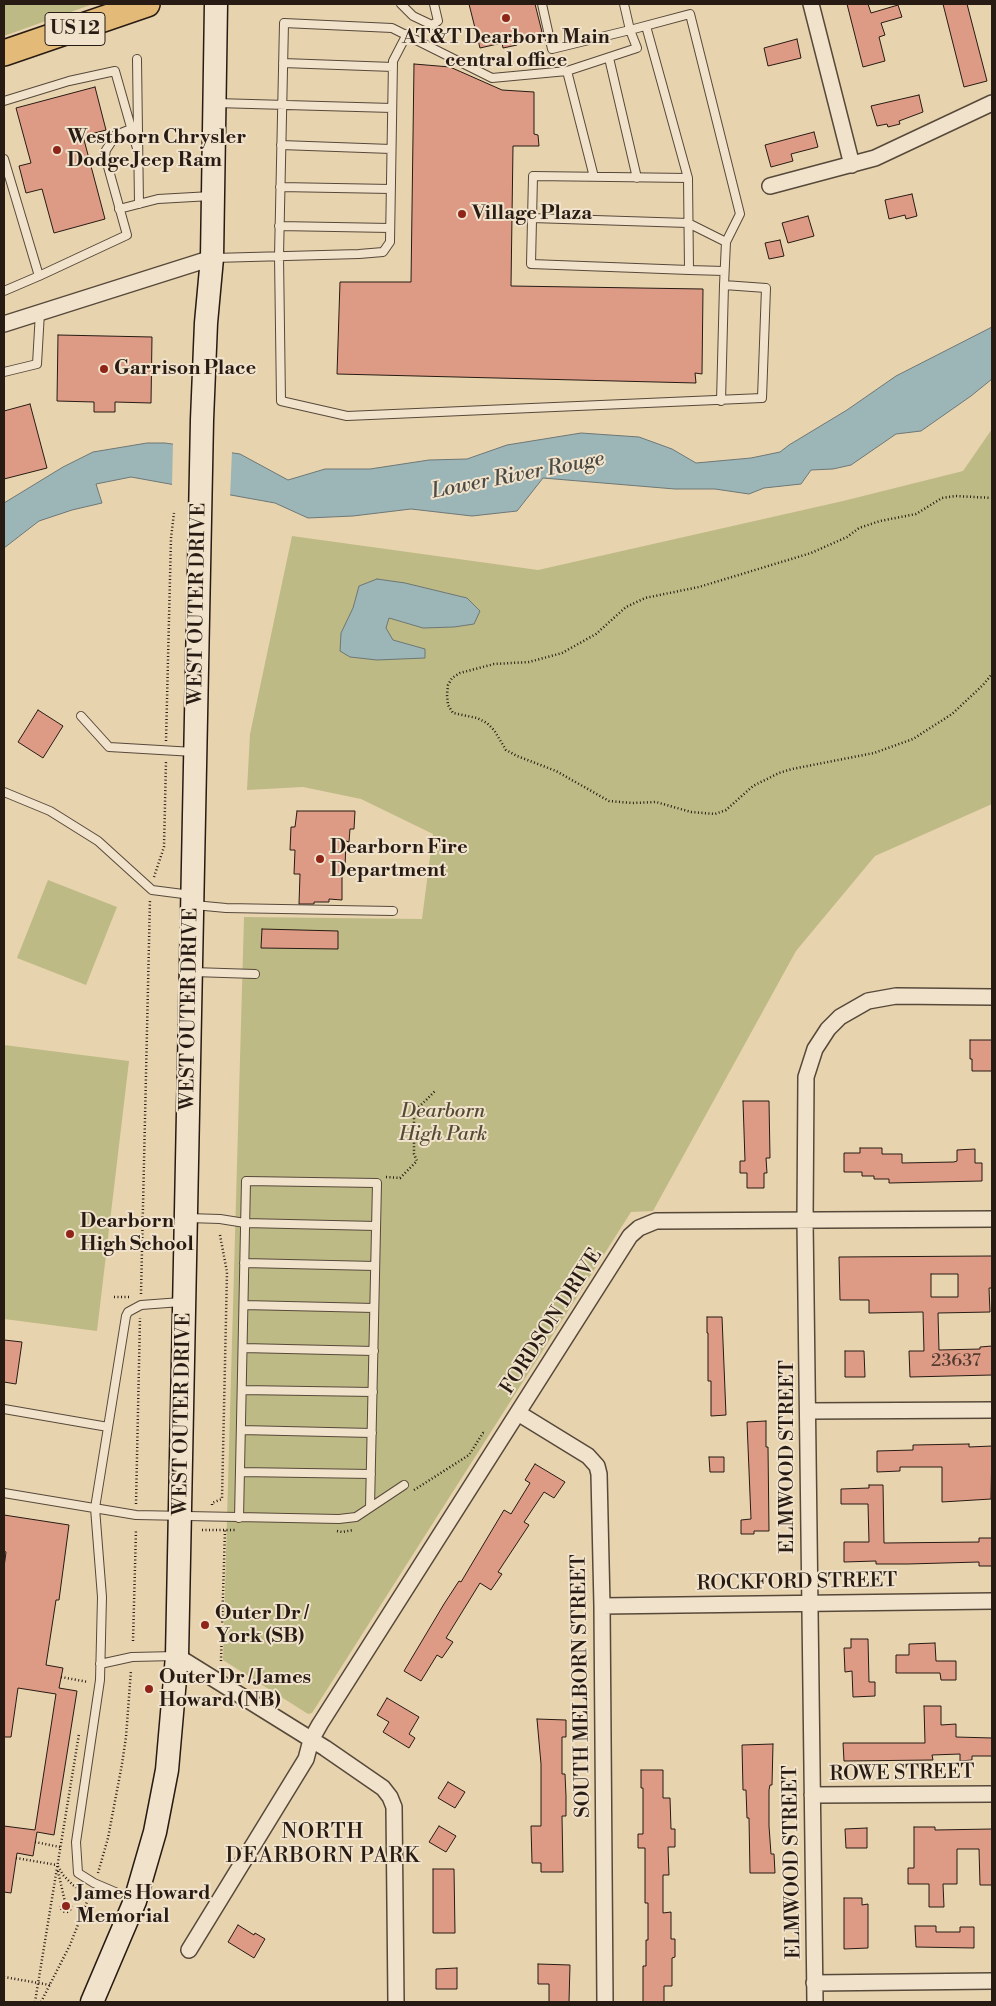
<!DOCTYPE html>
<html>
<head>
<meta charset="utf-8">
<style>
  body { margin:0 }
  #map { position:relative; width:996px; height:2006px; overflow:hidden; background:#e8d3af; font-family:"Libre Bodoni",serif }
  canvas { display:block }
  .frame { position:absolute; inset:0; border:5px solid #271b13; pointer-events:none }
</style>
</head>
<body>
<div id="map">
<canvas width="996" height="2006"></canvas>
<div class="frame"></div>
</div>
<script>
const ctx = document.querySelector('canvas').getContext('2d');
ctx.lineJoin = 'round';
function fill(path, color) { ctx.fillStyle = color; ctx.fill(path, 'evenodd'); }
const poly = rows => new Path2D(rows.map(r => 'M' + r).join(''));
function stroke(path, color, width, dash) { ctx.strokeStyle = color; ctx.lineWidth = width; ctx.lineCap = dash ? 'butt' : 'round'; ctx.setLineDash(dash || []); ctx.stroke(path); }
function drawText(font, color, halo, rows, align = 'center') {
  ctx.font = font + ' "Libre Bodoni",serif'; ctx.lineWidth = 4; ctx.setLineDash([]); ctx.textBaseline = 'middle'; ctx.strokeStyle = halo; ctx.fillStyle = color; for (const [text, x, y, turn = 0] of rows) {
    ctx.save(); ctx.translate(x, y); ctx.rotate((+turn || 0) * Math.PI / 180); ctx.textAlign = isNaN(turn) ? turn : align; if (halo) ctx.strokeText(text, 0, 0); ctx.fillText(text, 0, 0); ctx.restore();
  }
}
fill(poly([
  [7,4,93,4,4,36,4,5],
  [992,429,992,804,875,856,796,951,653,1211,631,1212,312,1713,308,1714,223,1660,244,917,422,919,433,834,361,799,303,787,247,790,250,734,292,536,538,570,843,501,963,471],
  [48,880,117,907,86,985,17,958],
  [4,1045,129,1061,97,1331,4,1319]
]), '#beba85');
const water = poly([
  [992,327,992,379,971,396,921,431,896,434,851,465,833,469,811,470,801,484,764,488,749,494,715,489,675,489,543,478,517,511,472,516,411,509,353,516,308,518,275,503,131,477,96,484,102,503,72,510,39,521,4,548,4,503,63,467,93,452,147,443,165,443,240,454,288,480,325,469,370,469,429,460,467,459,507,445,581,433,639,437,672,449,696,463,751,458,780,452,789,445,847,410,896,376,992,327],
  [377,579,405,583,467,598,480,611,474,624,454,627,423,628,389,618,386,628,393,640,425,649,425,658,377,660,350,657,340,651,341,633,353,608,359,586,377,579]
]);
fill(water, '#9cb5b7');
stroke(water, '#6d7775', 1);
fill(poly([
  [173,442,232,451,230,497,172,486]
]), '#e8d3af');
const building = poly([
  [469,4,535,4,542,32,516,39,517,45,503,48,502,43,480,48,469,4],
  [847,4,868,4,871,13,898,5,902,17,881,23,885,35,879,37,885,61,863,67,847,4],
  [943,4,967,4,987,81,964,87,943,4],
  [797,39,801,58,768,66,764,48,797,39],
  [414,64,450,67,502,90,534,92,534,134,538,135,539,146,513,146,511,286,703,289,702,374,695,373,696,383,337,374,340,282,411,282,414,64],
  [95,87,106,130,83,136,105,219,54,233,42,189,26,193,19,166,31,163,16,108,95,87],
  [919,95,923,112,899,121,900,124,888,127,887,124,877,126,871,106,919,95],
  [814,132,818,147,791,154,793,161,771,167,765,145,814,132],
  [912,194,917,216,906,219,905,215,889,219,885,200,912,194],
  [808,216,814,236,788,243,782,223,808,216],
  [780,240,784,256,769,259,765,243,780,240],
  [58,335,152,337,151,403,115,402,115,412,94,412,94,402,57,401,58,335],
  [30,404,47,468,4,479,4,411,30,404],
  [38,710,63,726,43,758,18,742,38,710],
  [297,811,355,811,354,829,350,829,349,842,346,841,345,867,342,867,342,900,329,899,329,902,314,902,314,904,299,904,300,874,294,874,295,850,290,850,291,827,295,827,297,811],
  [262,929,338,931,338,949,261,948,262,929],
  [970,1040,992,1040,992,1071,972,1071,972,1059,970,1059,970,1040],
  [743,1101,769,1101,770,1158,766,1158,767,1173,764,1173,764,1188,747,1188,747,1173,740,1173,740,1161,745,1161,743,1101],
  [860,1148,882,1148,882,1154,902,1154,902,1163,954,1162,957,1161,957,1150,975,1149,975,1163,982,1163,982,1181,889,1183,889,1179,874,1179,874,1176,862,1176,862,1172,844,1172,844,1153,860,1153,860,1148],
  [992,1256,992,1288,989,1288,990,1312,938,1313,939,1350,980,1349,980,1347,992,1346,992,1375,910,1377,909,1351,924,1351,923,1312,869,1313,869,1300,840,1300,839,1257,992,1256],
  [931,1274,958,1274,958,1297,931,1297,931,1274],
  [707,1317,722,1317,726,1415,711,1416,711,1381,708,1381,708,1333,707,1333,707,1317],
  [4,1340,22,1342,16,1384,4,1382,4,1340],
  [845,1351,864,1351,865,1377,845,1377,845,1351],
  [766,1421,766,1447,768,1447,769,1531,754,1531,754,1534,741,1534,741,1520,751,1519,747,1422,766,1421],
  [969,1444,969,1447,992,1446,991,1499,942,1502,942,1467,900,1467,900,1471,877,1472,877,1451,913,1450,913,1445,969,1444],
  [709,1457,724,1457,724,1472,710,1472,709,1457],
  [535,1464,565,1482,554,1498,544,1492,524,1522,529,1525,498,1572,502,1574,491,1590,480,1583,446,1638,453,1642,442,1658,437,1655,421,1681,404,1671,444,1604,459,1581,461,1582,504,1510,511,1514,530,1483,525,1480,535,1464],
  [869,1485,883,1485,884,1543,979,1542,979,1538,992,1538,992,1566,979,1566,979,1562,908,1564,876,1564,876,1561,844,1562,844,1542,869,1542,868,1504,841,1504,841,1489,869,1488,869,1485],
  [4,1515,69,1525,59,1600,56,1600,46,1665,63,1668,59,1688,77,1691,54,1835,37,1832,33,1856,17,1853,11,1893,4,1892,4,1826,35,1830,56,1694,18,1688,11,1737,4,1737,4,1567,6,1552,4,1551,4,1515],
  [851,1639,868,1639,869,1682,875,1682,875,1696,853,1697,852,1671,845,1672,844,1648,851,1648,851,1639],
  [935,1643,936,1661,956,1661,956,1680,941,1680,940,1673,896,1673,896,1655,909,1655,909,1644,935,1643],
  [387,1698,419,1717,409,1734,415,1738,409,1748,383,1732,389,1722,377,1715,387,1698],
  [924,1706,941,1706,941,1725,956,1724,956,1737,992,1738,992,1756,972,1756,972,1760,960,1761,960,1754,932,1755,933,1760,844,1761,843,1743,925,1743,924,1706],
  [537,1719,566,1720,566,1737,562,1737,562,1774,565,1774,566,1796,566,1816,562,1816,563,1872,541,1872,541,1863,532,1863,531,1826,541,1826,541,1764,537,1719],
  [773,1744,772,1785,770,1785,769,1790,769,1826,771,1854,774,1854,775,1873,750,1873,749,1818,747,1818,746,1790,743,1790,742,1745,773,1744],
  [641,1770,663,1770,663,1798,670,1798,671,1829,675,1829,675,1847,668,1847,669,1875,663,1875,663,1913,671,1912,671,1939,675,1939,675,1957,672,1958,672,1986,664,1986,664,2002,643,2002,643,1966,646,1966,646,1940,648,1940,648,1903,645,1903,645,1848,638,1848,638,1834,643,1834,643,1788,641,1788,641,1770],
  [448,1782,465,1792,455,1808,438,1798,448,1782],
  [439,1826,456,1836,446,1852,429,1842,439,1826],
  [914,1827,935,1827,935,1830,992,1829,992,1885,980,1885,979,1849,957,1849,957,1884,943,1884,944,1907,929,1907,929,1884,908,1884,908,1868,914,1868,914,1827],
  [867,1828,867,1848,846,1848,845,1829,867,1828],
  [433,1869,454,1869,455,1933,433,1933,433,1869],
  [844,1898,862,1898,862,1905,868,1904,868,1948,844,1949,844,1898],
  [238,1925,254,1935,255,1933,265,1939,254,1958,228,1942,238,1925],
  [915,1926,936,1926,936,1932,960,1932,960,1927,974,1927,974,1948,916,1947,915,1926],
  [538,1964,570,1965,569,2002,549,2002,549,1984,538,1984,538,1964],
  [457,1968,457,1989,436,1989,436,1969,457,1968]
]);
fill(building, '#dd9b86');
stroke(building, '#271b13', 1);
const lane = poly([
  [401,4,413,16,432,25,438,21,434,4],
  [542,4,552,49,630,30,690,14,740,214,726,242,724,285,766,288,762,398,347,416,281,401,279,256,284,23,392,28,492,78,567,71,637,48,630,30,624,4],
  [646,26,688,178],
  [609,58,637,178],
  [137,59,139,204],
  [283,63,393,67],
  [567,71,594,177],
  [4,101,69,81,115,71,138,152],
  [216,103,392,108],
  [281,145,391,149],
  [4,159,39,276,127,235,105,156,106,150,116,135,131,129],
  [280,187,391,189],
  [119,209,158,199,211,196],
  [532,218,688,223,726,242],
  [279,226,390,228],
  [214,258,359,254,383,252,390,242,393,61,407,34],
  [689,270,688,178,533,176,531,264,689,270,724,271],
  [4,291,39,276],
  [4,372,37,364,40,312],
  [721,401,724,285],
  [81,716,109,747,194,752],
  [4,792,50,811,98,841,152,890,191,895],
  [194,905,226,908,393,911],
  [193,972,255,974],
  [188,1218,220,1219,245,1223,376,1226],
  [244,1263,375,1266],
  [244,1305,374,1308],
  [243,1348,374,1351],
  [242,1390,373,1392],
  [4,1409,108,1427],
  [241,1430,372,1433],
  [240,1472,371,1474],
  [4,1493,136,1515,339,1519,356,1517,404,1485],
  [239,1518,246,1181,377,1183,370,1507],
  [100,1664,132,1657,175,1656],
  [134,1900,94,1883,78,1873,76,1842,100,1680,102,1597,95,1508,126,1316,128,1312,141,1305,181,1302]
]);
const street = poly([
  [811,4,852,165],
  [770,186,875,158,992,103],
  [4,324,212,258],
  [808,1411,992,1410],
  [518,1413,588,1456,597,1466,599,1474,602,1606,605,2002],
  [602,1606,992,1601],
  [177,1656,325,1748,383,1788,390,1797,394,1807,396,2002],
  [812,1795,992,1794],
  [189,1950,306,1759,311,1740,320,1724,630,1236,639,1228,656,1221,992,1219],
  [814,1983,992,1981],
  [815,2002,805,1220,806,1077,815,1049,828,1029,840,1017,868,1001,896,996,992,997]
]);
const secondary = poly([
  [92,2002,135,1901,155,1832,167,1770,177,1656,202,420,206,323,212,258,216,4]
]);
const primary = poly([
  [4,53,147,4]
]);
stroke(lane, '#57493a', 10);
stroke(street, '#57493a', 18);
stroke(secondary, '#271b13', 25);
stroke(primary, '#271b13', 28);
stroke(poly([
  [992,498,956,496,942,498,916,514,880,521,859,528,847,537,811,553,699,587,645,598,626,607,596,634,562,653,529,662,494,664,460,673,452,678,448,685,447,695,448,705,453,713,477,718,487,723,494,730,506,750,517,756,556,771,609,801,632,803,656,802,691,812,715,814,726,810,753,786,779,773,792,769,874,753,913,739,952,714,983,685,992,674],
  [166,741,171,538,174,513],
  [154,877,164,847,166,761],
  [386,1177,400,1178,417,1161,414,1154,414,1112,436,1090],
  [141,1294,150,899],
  [114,1297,131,1297],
  [414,1490,469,1455,483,1433,486,1433],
  [136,1504,140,1318],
  [212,1505,212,1503,222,1499,227,1272,220,1235],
  [202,1530,236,1530],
  [337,1531,342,1532,353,1530],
  [133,1641,136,1530],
  [221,1661,225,1530],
  [61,1677,88,1682],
  [35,1842,60,1847],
  [16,1858,57,1865],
  [58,1866,63,1875,73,1885,89,1896],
  [58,1871,65,1902],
  [98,1873,108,1838,122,1764,126,1737,131,1670],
  '61 1907a5 5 0 1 1 10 0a5 5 0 1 1-10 0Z',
  [4,1977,50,1985],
  [35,2002,79,1734],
  [41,2002,70,1945,90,1894]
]), '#271b13', 2.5, [1, 2.5]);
stroke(lane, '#f0e2cb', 8);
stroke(street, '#f0e2cb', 15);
stroke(secondary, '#f0e2cb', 22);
stroke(primary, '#e4ba78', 25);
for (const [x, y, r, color] of [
  [506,18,5,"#8f2418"],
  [57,150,5,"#8f2418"],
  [462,214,5,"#8f2418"],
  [104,369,5,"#8f2418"],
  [320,859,5,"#8f2418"],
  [70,1234,5,"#8f2418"],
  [205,1625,5,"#8f2418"],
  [149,1689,5,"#8f2418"],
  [66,1906,5,"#8f2418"]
]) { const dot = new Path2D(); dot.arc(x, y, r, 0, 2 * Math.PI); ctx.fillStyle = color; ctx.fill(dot); stroke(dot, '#f0e2cb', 2); }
drawText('18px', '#543b30', null, [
  ["23637",956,1362]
]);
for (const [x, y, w] of [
  [75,29,60]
]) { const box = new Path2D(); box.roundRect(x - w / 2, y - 16.5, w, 33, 4); ctx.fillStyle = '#f0e2cb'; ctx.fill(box); stroke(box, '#271b13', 1); }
drawText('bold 19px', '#271b13', null, [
  ["US 12",75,29]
]);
drawText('bold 20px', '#271b13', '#f0e2cb', [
  ["AT&T Dearborn Main",506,38,"center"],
  ["central office",506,61,"center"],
  ["Westborn Chrysler",67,138],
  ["Dodge Jeep Ram",67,161],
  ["Village Plaza",472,214],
  ["Garrison Place",114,369],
  ["Dearborn Fire",330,848],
  ["Department",330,871],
  ["Dearborn",80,1222],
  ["High School",80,1245],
  ["Outer Dr /",215,1614],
  ["York (SB)",215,1637],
  ["Outer Dr / James",159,1678],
  ["Howard (NB)",159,1701],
  ["James Howard",76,1894],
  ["Memorial",76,1917]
], 'left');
drawText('20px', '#271b13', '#f0e2cb', [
  ["WEST OUTER DRIVE",198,604,-89],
  ["WEST OUTER DRIVE",190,1009,-89],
  ["FORDSON DRIVE",552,1322,-57],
  ["WEST OUTER DRIVE",183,1414,-89],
  ["ELMWOOD STREET",788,1457,-90],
  ["ROCKFORD STREET",797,1583,-1],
  ["SOUTH MELBORN STREET",582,1686,-91],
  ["ROWE STREET",902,1774,-1],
  ["ELMWOOD STREET",793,1862,-91]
]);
drawText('italic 20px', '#544b35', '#f0e2cb', [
  ["Dearborn",443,1112],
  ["High Park",443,1135]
]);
drawText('italic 21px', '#4a4944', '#f0e2cb', [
  ["Lower River Rouge",518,476,-11]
]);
ctx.letterSpacing = '1px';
drawText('21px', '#271b13', '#f0e2cb', [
  ["NORTH",323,1833],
  ["DEARBORN PARK",323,1857]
]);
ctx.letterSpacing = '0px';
</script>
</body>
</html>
